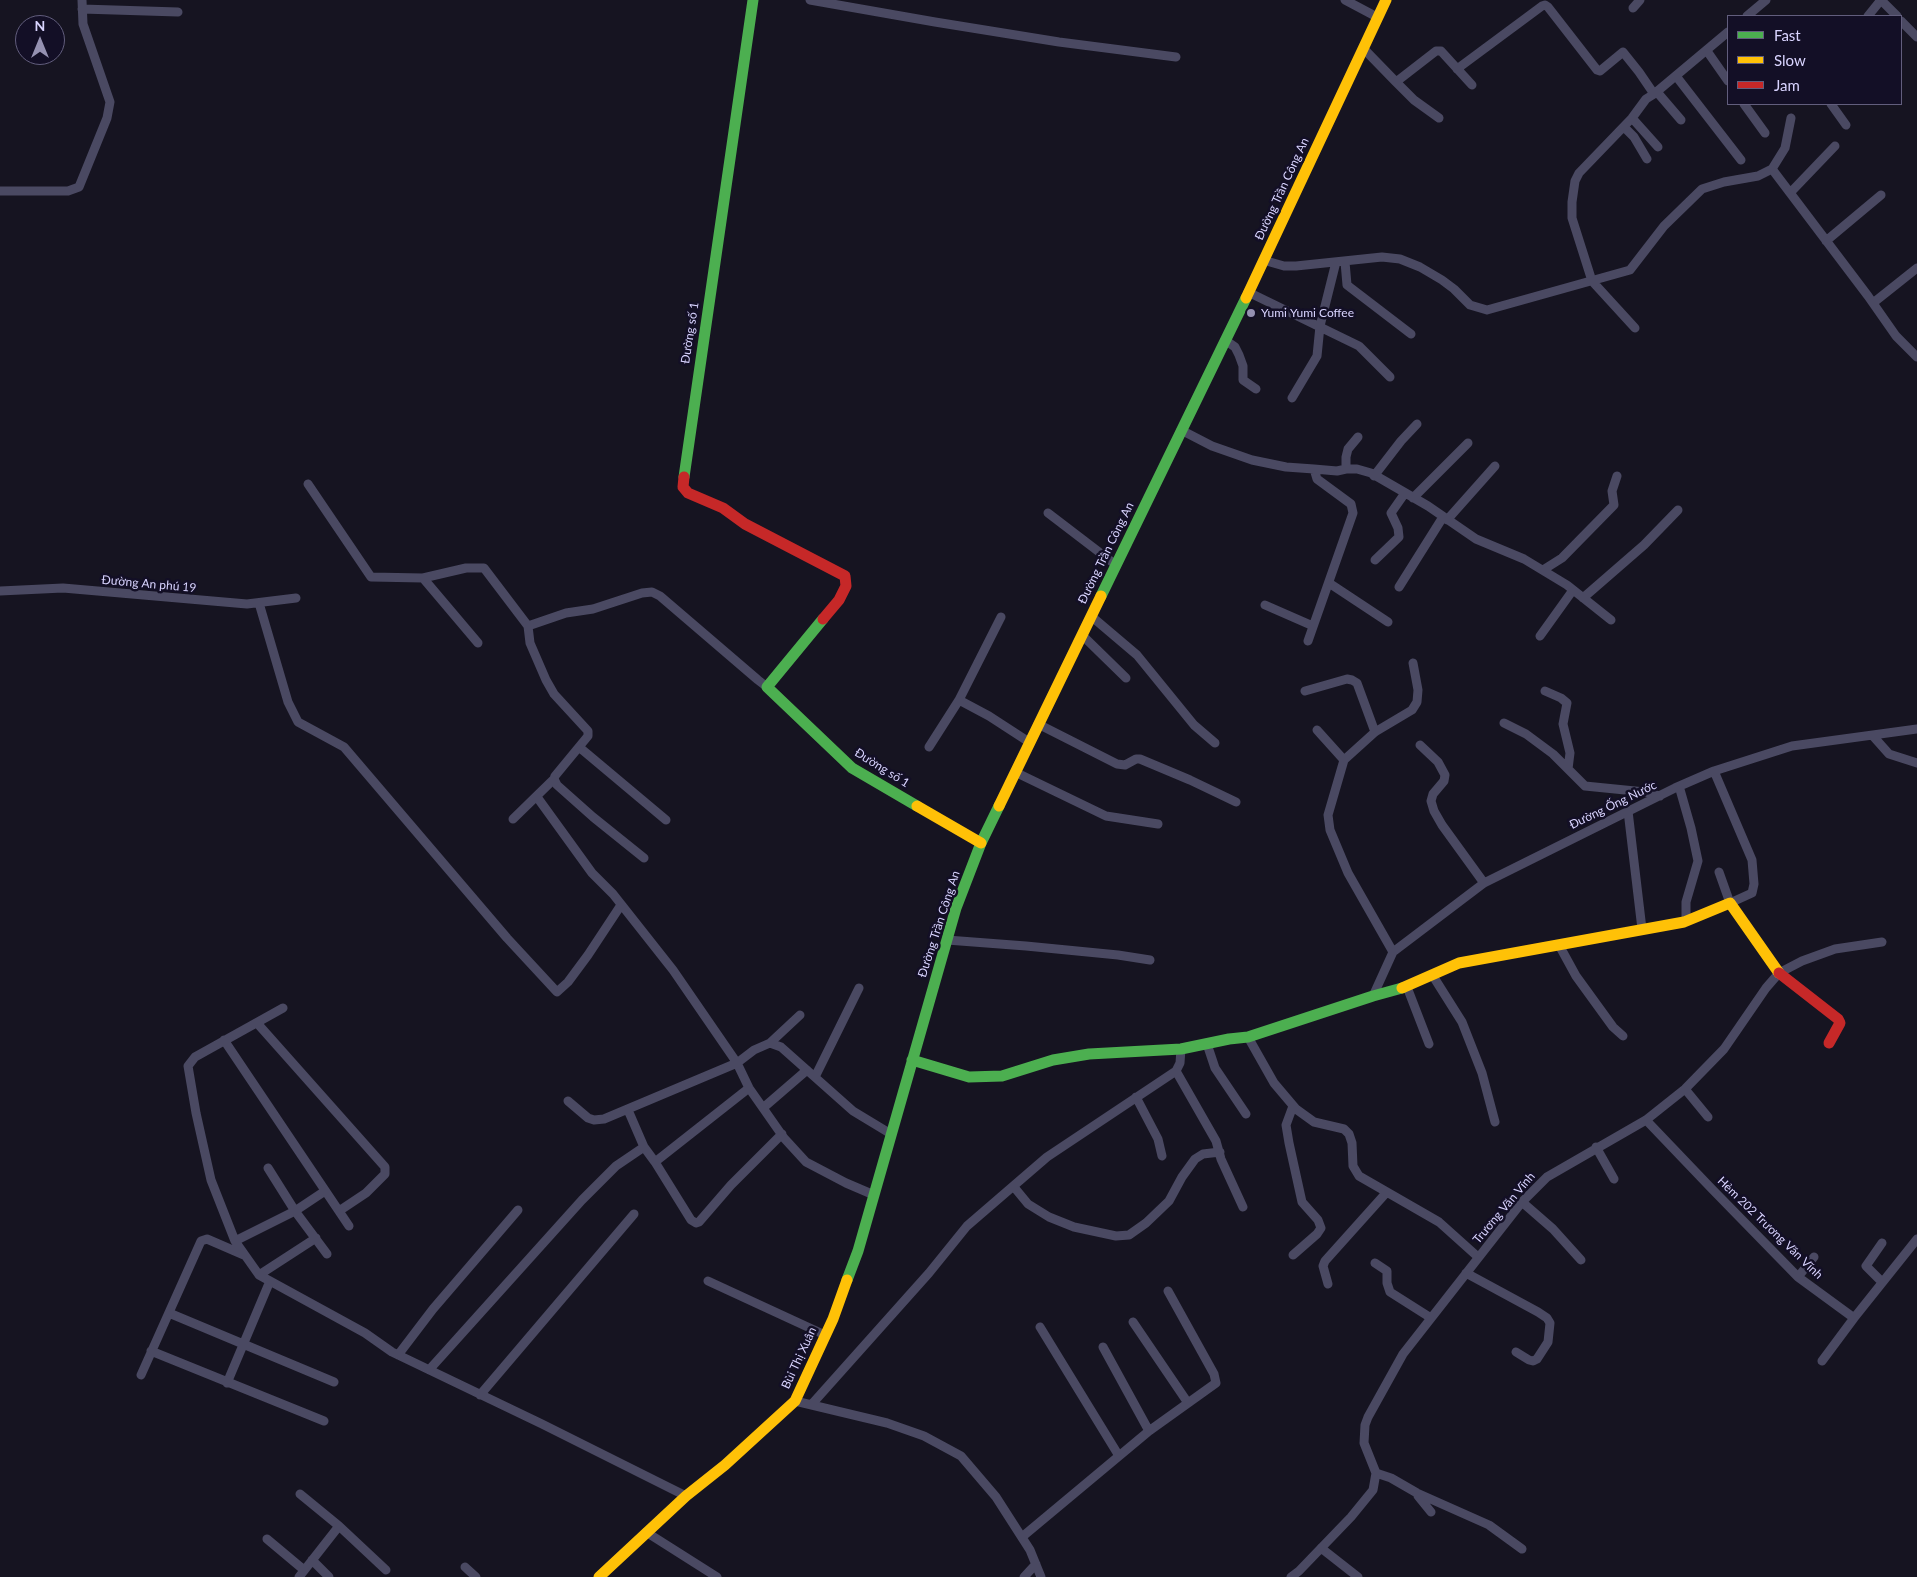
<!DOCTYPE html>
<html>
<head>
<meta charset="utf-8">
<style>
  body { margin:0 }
  #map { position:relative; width:1917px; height:1577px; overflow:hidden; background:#161421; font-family:Lato,sans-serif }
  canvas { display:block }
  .legend { position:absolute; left:1727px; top:15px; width:175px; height:90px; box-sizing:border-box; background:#130f26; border:1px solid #625e7d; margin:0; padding:6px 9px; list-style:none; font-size:15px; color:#d9d4ff }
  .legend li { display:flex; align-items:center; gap:10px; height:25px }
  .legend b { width:25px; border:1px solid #625e7d }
  .north { position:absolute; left:15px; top:15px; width:50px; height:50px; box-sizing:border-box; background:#130f26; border:1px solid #625e7d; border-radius:50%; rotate:0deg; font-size:14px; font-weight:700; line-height:20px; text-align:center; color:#d9d4ff }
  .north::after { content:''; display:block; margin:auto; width:18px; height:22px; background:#9591b1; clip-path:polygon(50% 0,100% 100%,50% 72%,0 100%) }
</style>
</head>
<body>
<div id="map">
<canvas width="1917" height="1577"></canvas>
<ul class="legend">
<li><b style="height:6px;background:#4caf50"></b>Fast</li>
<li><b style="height:6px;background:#ffc107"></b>Slow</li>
<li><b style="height:6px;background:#c62828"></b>Jam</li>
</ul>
<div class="north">N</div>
</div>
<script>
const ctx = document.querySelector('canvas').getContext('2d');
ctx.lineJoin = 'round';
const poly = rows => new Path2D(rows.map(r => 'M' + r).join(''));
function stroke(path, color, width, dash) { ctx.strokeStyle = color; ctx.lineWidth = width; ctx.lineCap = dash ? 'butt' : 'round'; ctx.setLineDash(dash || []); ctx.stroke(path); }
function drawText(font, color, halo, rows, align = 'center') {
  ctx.font = font + ' Lato,sans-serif'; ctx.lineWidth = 5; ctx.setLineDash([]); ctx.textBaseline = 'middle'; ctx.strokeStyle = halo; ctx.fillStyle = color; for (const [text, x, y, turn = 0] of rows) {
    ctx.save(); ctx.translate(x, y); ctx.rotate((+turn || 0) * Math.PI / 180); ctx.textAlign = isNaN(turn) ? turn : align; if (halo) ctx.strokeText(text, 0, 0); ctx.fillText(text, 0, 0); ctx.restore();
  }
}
stroke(poly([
  [810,0,935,22,1059,42,1176,57],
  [1345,0,1377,17],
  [1881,0,1897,16],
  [1633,8,1640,0],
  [82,9,178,12],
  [1747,16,1766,0],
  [1868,16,1881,0],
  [1901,21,1917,37],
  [1363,48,1396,82,1436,51,1441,51,1472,85],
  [1707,51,1728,81],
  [1457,69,1542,6,1545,5,1548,7,1597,70,1600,71,1623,52,1639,72,1654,94,1728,32],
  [1676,76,1741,160],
  [1396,82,1414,100,1439,118],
  [1657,92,1681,120],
  [1744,104,1765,133],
  [1831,104,1846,125],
  [1632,118,1658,147],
  [1624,127,1634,137,1647,159],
  [1772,169,1868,296,1896,336,1917,357],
  [0,191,68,191,79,187,107,118,110,102,83,24,82,0],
  [1790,193,1835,146],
  [1826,241,1881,195],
  [1263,260,1284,266,1296,266,1382,257,1400,259,1420,267,1442,280,1454,289,1470,305,1487,310,1630,270,1664,226,1702,189,1724,182,1758,176,1772,169,1785,148,1791,118],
  [1345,262,1347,285,1411,334],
  [1248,292,1359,346,1390,377],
  [1873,303,1917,268],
  [1635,328,1592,281,1572,218,1572,202,1575,181,1579,173,1632,118,1646,99,1654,94],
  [1225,340,1235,347,1239,355,1243,366,1243,380,1256,389],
  [1292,398,1317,356,1320,326,1336,262],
  [1181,430,1212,446,1252,460,1286,467,1314,469,1337,471,1346,469,1357,469,1371,473,1428,506,1476,539,1524,559,1567,585,1611,620],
  [1346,469,1346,457,1348,449,1358,437],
  [1374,476,1401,441,1417,424],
  [308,484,371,577,423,578,466,568,484,568,528,626,566,613,593,609,642,593,652,592,660,596,758,680,767,687],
  [1413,498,1468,443],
  [1048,513,1116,565],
  [1447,520,1495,466],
  [1375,560,1399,537,1398,528,1391,513,1405,493],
  [1543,570,1562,558,1614,505,1612,491,1617,476],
  [423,578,478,643],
  [1329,583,1388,622],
  [1399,587,1443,517],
  [0,591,63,588,247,604,296,598],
  [1583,598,1644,545,1678,510],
  [259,603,288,702,298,722,344,747,507,938,557,992,568,982,588,955,621,905],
  [1265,605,1313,626],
  [1091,616,1137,655,1194,725,1215,743],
  [1001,617,959,700,989,716,1029,742],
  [528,626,530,643,546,680,554,694,588,731,588,736,555,776,554,779,557,785,593,817,644,858],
  [1082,635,1126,678],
  [1540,636,1573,590],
  [1308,641,1353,513,1351,504,1317,479,1314,469],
  [1305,691,1347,679,1352,680,1357,683,1375,732],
  [1545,691,1561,698,1567,703,1563,724,1570,753,1568,769],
  [1504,723,1526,734,1553,754,1585,786,1645,792,1660,796],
  [1038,724,1117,764,1125,765,1136,759,1140,759,1190,780,1236,802],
  [1317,730,1344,760],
  [1873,736,1889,754,1917,763],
  [1420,745,1438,762,1445,775,1444,781,1433,794,1431,801,1434,811,1442,825,1484,883],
  [579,747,666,820],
  [929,747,959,700],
  [1714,771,1752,860,1754,884,1752,893,1730,903,1719,872],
  [1015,772,1106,816,1158,824],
  [1679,786,1691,828,1698,861,1686,902,1686,921],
  [537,797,592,873,613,894,673,970,737,1063,749,1088,784,1138,806,1162,846,1183,874,1195],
  [1628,811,1642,929],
  [513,819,554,779],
  [947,940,1026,946,1118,955,1150,960],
  [1559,945,1576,976,1613,1027,1623,1036],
  [1393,952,1348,873,1330,830,1328,815,1344,760,1375,732,1412,710,1417,702,1418,690,1413,663],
  [1433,976,1462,1022,1482,1073,1495,1122],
  [1407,987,1429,1044],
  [1373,996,1393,952,1484,883,1675,788,1714,771,1792,746,1917,729],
  [283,1008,195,1057,188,1066,196,1113,211,1180,235,1241,259,1275,365,1333,392,1352,542,1424,686,1496],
  [257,1023,385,1167,385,1174,366,1193,339,1211],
  [1248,1037,1274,1083,1296,1109,1314,1122,1344,1129,1349,1134,1352,1143,1353,1166,1359,1176,1439,1222,1478,1257],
  [224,1040,349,1226],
  [770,1043,800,1015],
  [1207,1044,1215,1068,1246,1114],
  [1176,1071,1216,1141,1221,1159,1243,1207],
  [815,1077,859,988],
  [1685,1089,1708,1117],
  [1136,1097,1158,1139,1162,1156],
  [568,1101,588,1118,594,1120,604,1119,737,1063,754,1050,770,1043,781,1047,853,1111,891,1134],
  [1293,1106,1286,1125,1289,1143,1302,1202,1318,1220,1321,1228,1317,1234,1293,1255],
  [763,1108,807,1070],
  [628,1110,644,1147,655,1162,691,1220,696,1223,699,1222,731,1185,782,1134],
  [1646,1120,1711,1188,1798,1277,1854,1318,1917,1239],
  [1596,1147,1614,1179],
  [655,1162,749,1088],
  [268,1168,295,1211,325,1191],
  [1014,1187,1028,1204,1049,1217,1074,1227,1116,1236,1129,1235,1146,1223,1169,1201,1182,1177,1195,1159,1203,1154,1220,1152],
  [1522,1202,1553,1229,1581,1260],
  [235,1241,295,1211,327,1254],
  [1882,1243,1866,1266,1882,1282],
  [1375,1263,1387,1271,1387,1283,1390,1292,1431,1318],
  [1466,1273,1538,1312,1547,1318,1550,1323,1548,1342,1537,1359,1533,1361,1529,1360,1516,1352],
  [259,1275,316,1238],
  [1798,1277,1814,1257],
  [708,1281,825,1335],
  [1328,1284,1323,1266,1325,1261,1386,1193],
  [169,1313,334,1382],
  [1133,1322,1188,1403],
  [1040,1327,1119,1456],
  [1103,1347,1149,1431],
  [151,1351,324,1421],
  [398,1355,433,1309,518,1210],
  [1822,1361,1854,1318],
  [429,1370,582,1200,616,1166,644,1147],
  [141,1375,201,1241,207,1239,244,1255],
  [227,1383,270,1281],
  [480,1395,634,1214],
  [795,1401,887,1423,924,1436,961,1456,996,1497,1030,1550,1041,1577],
  [812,1404,929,1273,967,1226,1047,1157,1176,1071,1180,1063,1181,1049],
  [1376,1473,1391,1478,1417,1493,1489,1525,1522,1549],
  [300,1494,339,1526,386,1570],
  [1418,1496,1431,1512],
  [646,1532,717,1577],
  [1022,1537,1149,1431,1216,1383,1214,1374,1168,1291],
  [267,1539,304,1570],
  [1321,1548,1358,1577],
  [312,1560,329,1577],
  [465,1567,476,1577],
  [299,1577,339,1526],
  [1024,1577,1036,1564],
  [1291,1577,1299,1571,1351,1517,1373,1490,1376,1473,1364,1443,1365,1425,1368,1417,1403,1354,1522,1202,1547,1177,1646,1120,1685,1089,1724,1049,1766,988,1779,973,1802,961,1835,949,1882,942]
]), '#4a4962', 9);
stroke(poly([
  [684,477,753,0],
  [1101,596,1246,298],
  [823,619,767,687,852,768,917,806],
  [912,1060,969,1077,1002,1076,1053,1060,1089,1054,1181,1049,1229,1039,1248,1037,1373,996,1402,988],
  [847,1280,858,1251,956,908,981,843,999,806]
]), '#4caf50', 11);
stroke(poly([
  [1246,298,1386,0],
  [917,806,981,843],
  [999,806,1101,596],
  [1402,988,1459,963,1684,922,1730,903,1779,973],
  [599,1577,686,1496,725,1465,795,1401,833,1319,847,1280]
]), '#ffc107', 11);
stroke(poly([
  [684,477,683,487,688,493,723,508,745,524,845,576,846,586,839,600,823,619],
  [1779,973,1838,1019,1840,1023,1829,1043]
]), '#c62828', 11);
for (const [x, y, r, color] of [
  [1251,313,5,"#9591b1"]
]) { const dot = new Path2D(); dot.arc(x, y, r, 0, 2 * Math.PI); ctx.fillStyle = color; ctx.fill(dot); stroke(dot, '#130f26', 2); }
drawText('12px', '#d9d4ff', '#130f26', [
  ["Đường Trần Công An",1282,189,-65],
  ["Đường số 1",690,333,-81],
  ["Đường Trần Công An",1106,553,-64],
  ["Đường An phú 19",149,584,5],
  ["Đường số 1",882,768,32],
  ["Đường Ống Nước",1613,805,-26],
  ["Đường Trần Công An",939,924,-72],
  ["Trương Văn Vĩnh",1504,1208,-50],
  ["Hẻm 202 Trương Văn Vĩnh",1770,1228,44],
  ["Bùi Thị Xuân",799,1358,-65]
]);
drawText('12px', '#d9d4ff', '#130f26', [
  ["Yumi Yumi Coffee",1261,313]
], 'left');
</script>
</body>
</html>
